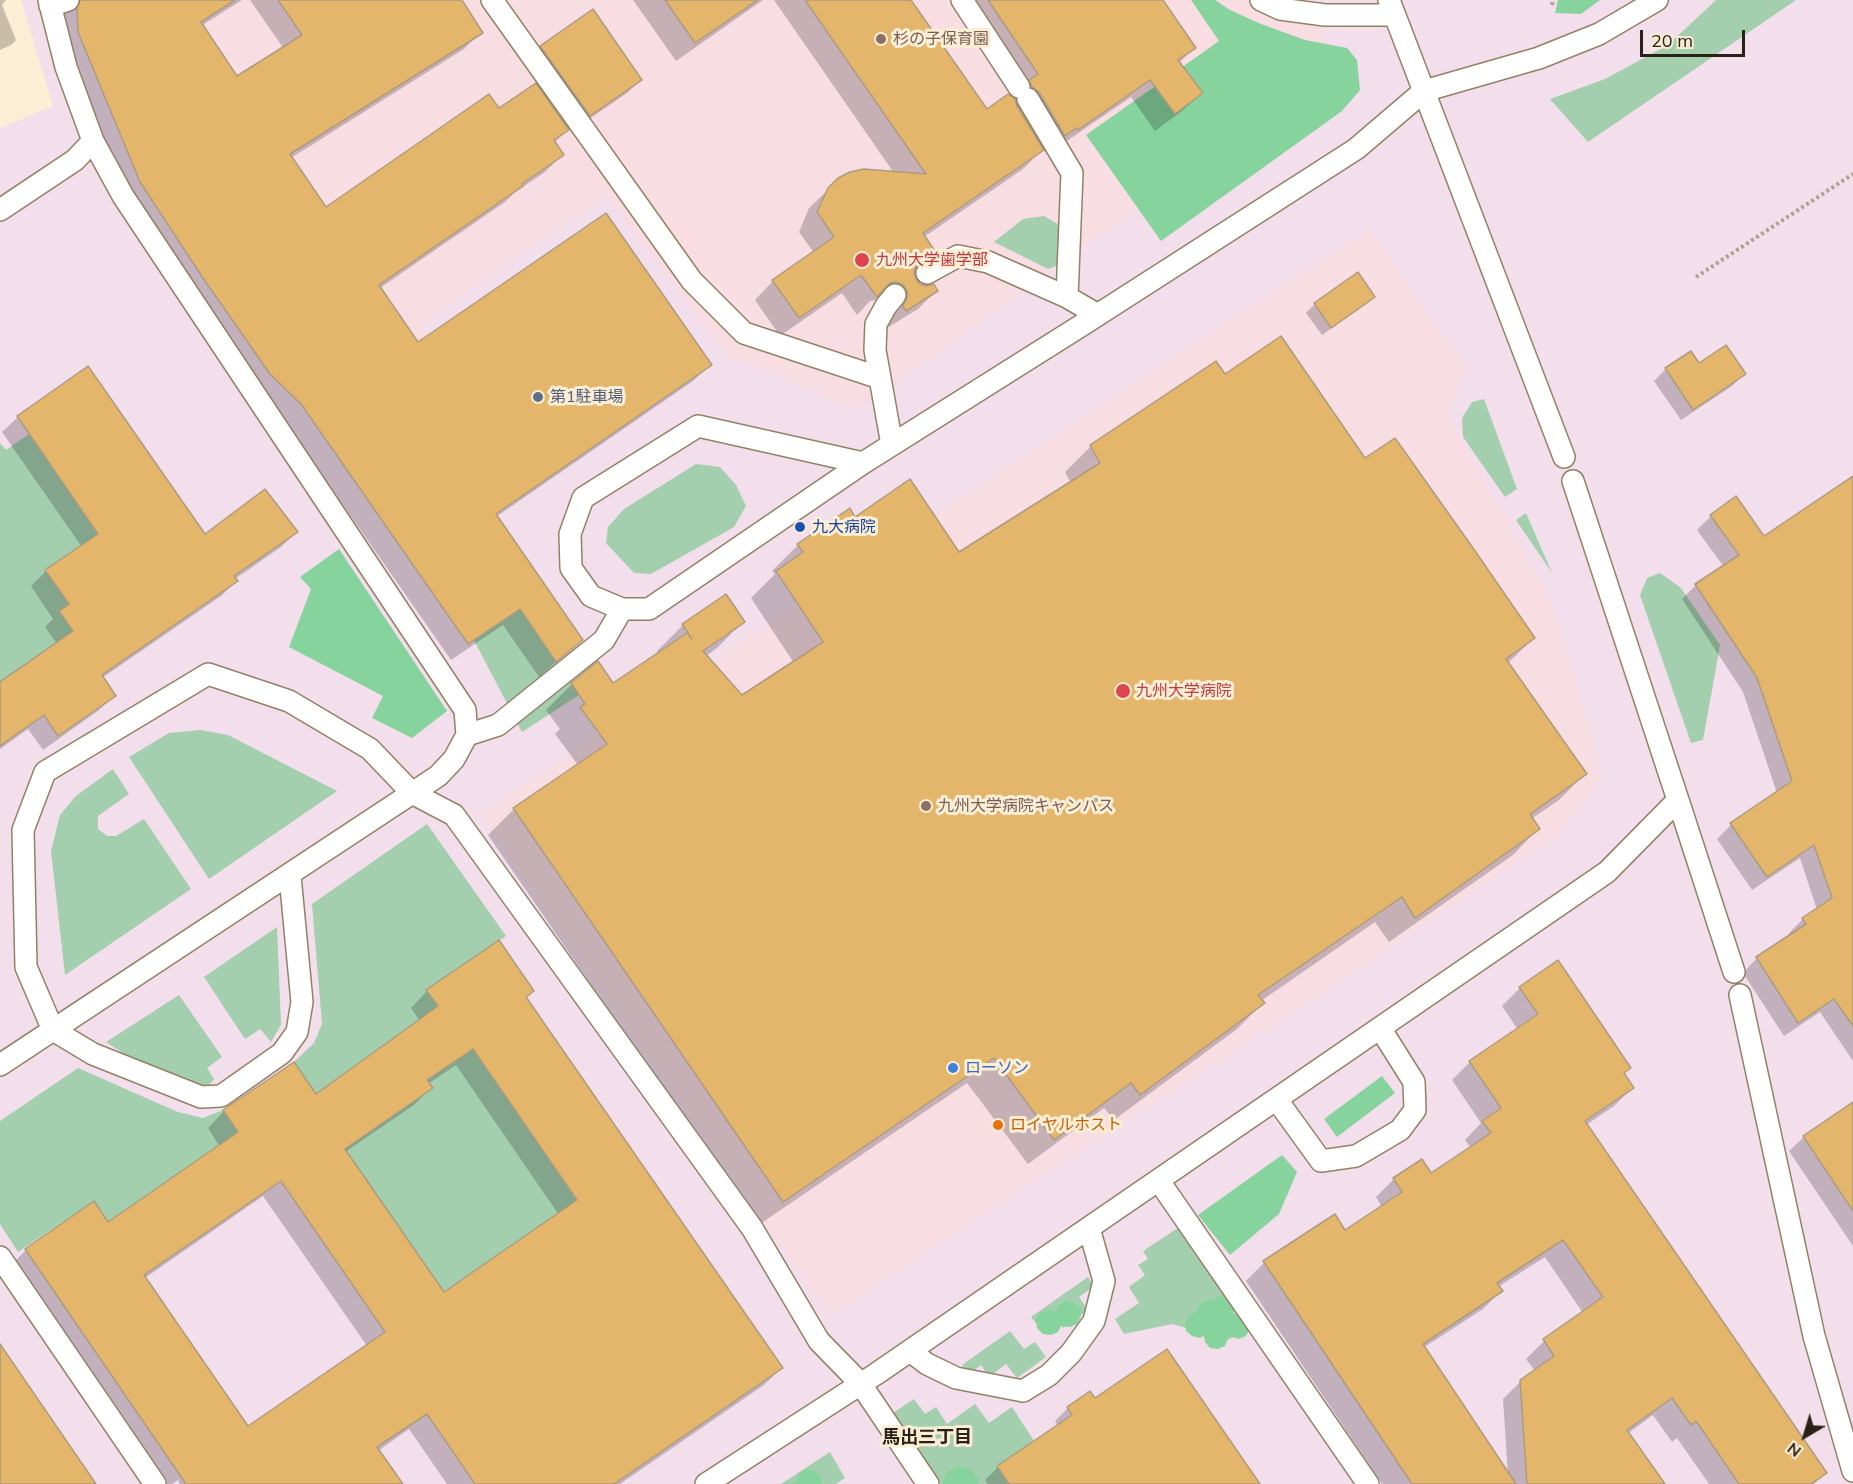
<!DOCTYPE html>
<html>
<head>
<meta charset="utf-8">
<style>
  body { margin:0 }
  #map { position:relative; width:1853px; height:1484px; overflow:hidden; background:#fcedd5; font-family:Mulish,sans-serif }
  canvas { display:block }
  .north { position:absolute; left:1775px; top:1406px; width:60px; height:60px; -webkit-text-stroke:4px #fcedd5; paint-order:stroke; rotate:218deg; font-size:16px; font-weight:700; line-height:24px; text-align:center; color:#2a2217 }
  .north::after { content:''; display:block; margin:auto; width:21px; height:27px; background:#2a2217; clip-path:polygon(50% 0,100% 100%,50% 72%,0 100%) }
  .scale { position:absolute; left:1640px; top:30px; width:105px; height:27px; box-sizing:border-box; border:3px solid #2a2217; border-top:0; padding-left:8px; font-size:18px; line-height:21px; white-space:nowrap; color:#2a2217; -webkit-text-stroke:4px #fcedd5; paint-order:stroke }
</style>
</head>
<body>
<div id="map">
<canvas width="1853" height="1484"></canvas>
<div class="north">N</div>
<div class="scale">20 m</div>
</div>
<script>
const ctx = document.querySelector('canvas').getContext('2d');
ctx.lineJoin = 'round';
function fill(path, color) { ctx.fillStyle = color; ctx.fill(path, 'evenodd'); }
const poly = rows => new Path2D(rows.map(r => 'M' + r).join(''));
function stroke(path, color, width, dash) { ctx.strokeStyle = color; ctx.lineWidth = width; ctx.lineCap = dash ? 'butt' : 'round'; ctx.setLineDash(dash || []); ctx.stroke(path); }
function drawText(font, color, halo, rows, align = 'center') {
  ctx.font = font + ' Mulish,"Noto Sans JP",sans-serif'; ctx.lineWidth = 6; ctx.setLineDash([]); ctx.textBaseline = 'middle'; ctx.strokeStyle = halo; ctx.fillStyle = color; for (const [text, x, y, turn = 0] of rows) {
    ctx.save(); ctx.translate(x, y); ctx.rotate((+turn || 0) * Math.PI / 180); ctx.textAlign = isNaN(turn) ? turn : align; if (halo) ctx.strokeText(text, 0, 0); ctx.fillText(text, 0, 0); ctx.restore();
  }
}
fill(poly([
  [21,0,1853,0,1853,1484,0,1484,0,128,53,106]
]), '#f3deec');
fill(poly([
  [110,0,1313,0,1333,70,858,410,728,356,607,196,422,323,442,363,351,421],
  [1369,229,1467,368,1447,413,1555,608,1603,775,1557,836,831,1317,479,814]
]), '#f8dde3');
fill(poly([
  [1716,0,1796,0,1588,142,1550,99,1605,79,1668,45],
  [1044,216,1058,224,1059,260,1056,266,1048,269,994,242,1023,219],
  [1484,399,1517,489,1505,497,1463,437,1462,418,1472,402],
  [29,434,136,588,0,682,0,443,6,450],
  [696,464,720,467,736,485,746,506,734,527,651,574,634,573,606,543,608,527,624,509],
  [1526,513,1552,573,1516,520],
  [1660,573,1681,588,1720,645,1703,740,1691,743,1640,595,1647,578],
  [498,577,579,695,522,732,456,606],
  [200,730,228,735,337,791,209,879,129,757,169,733],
  [113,769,129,794,98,816,98,829,107,836,116,836,144,819,191,889,65,975,51,851,60,815,76,796],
  [427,824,506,936,427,989,438,1006,316,1094,294,1062,314,1043,322,1024,312,904],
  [277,927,281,1025,271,1042,260,1029,245,1039,204,977],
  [179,995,222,1057,207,1068,214,1079,209,1085,200,1087,153,1068,129,1057,106,1042],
  [473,1049,577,1200,444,1292,339,1141,432,1088,427,1080],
  [78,1068,178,1112,203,1118,223,1110,238,1132,108,1222,94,1201,18,1252,0,1224,0,1121],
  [1181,1226,1213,1274,1243,1333,1220,1343,1200,1332,1172,1324,1124,1334,1115,1319,1139,1303,1129,1287,1145,1275,1138,1265,1148,1259,1143,1251],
  [1088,1277,1094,1286,1079,1297,1088,1310,1063,1328,1056,1317,1040,1328,1031,1317],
  [1010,1331,1024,1349,1035,1342,1046,1357,1017,1378,1006,1364,989,1377,981,1365,969,1374,962,1365],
  [914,1399,925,1414,936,1407,947,1424,975,1404,989,1423,1012,1407,1034,1441,997,1466,1009,1484,941,1484,893,1413],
  [830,1452,845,1478,836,1484,781,1484]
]), '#a3cfae');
fill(poly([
  [1191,0,1215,0,1230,10,1261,24,1305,40,1347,48,1357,60,1360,90,1342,111,1161,241,1086,135,1219,41],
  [1558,0,1600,0,1581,14,1555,13],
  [339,549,447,711,412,738,372,718,383,696,289,647,311,589,300,577],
  [1382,1076,1395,1093,1337,1137,1324,1119],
  [1282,1155,1297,1172,1279,1214,1230,1255,1198,1215],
  [1220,1296,1228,1297,1234,1303,1234,1313,1243,1315,1250,1328,1246,1336,1239,1339,1229,1336,1225,1346,1218,1349,1210,1348,1205,1342,1204,1336,1200,1338,1192,1336,1186,1331,1185,1323,1189,1316,1197,1311,1200,1304,1208,1300,1212,1301],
  [1066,1301,1074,1303,1080,1308,1081,1316,1077,1324,1070,1327,1061,1326,1058,1332,1051,1335,1043,1334,1037,1328,1036,1320,1040,1313,1047,1310,1056,1311,1059,1305],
  [958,1466,970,1469,978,1478,978,1484,942,1484,946,1473],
  [807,1469,815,1471,820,1476,822,1484,787,1484,796,1482,800,1473]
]), '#87d39d');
fill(poly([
  [0,0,6,0,2,5,16,40,11,45,0,50],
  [59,0,242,0,201,26,237,78,284,49,250,0,460,0,481,32,464,49,291,158,325,209,499,110,567,130,554,143,562,155,545,172,514,193,505,202,380,288,418,344,710,365,693,381,496,517,581,640,539,677,503,625,451,660,284,420,124,199,62,49,65,20],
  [633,0,763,0,676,61],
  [774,0,909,0,986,111,1012,99,1019,92,956,0,1161,0,1195,47,1179,63,1201,93,1182,111,1155,131,1131,97,1058,147,1057,146,1046,153,1043,149,1023,169,924,237,934,253,913,273,919,285,936,291,918,309,887,328,885,325,884,303,877,300,870,301,857,315,842,293,780,336,755,300,773,281,814,253,799,232,809,208,829,189,894,173],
  [541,47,640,80,627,93,576,128,528,60],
  [1358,274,1373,297,1365,305,1322,335,1306,313,1315,304],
  [1690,353,1699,365,1744,374,1732,386,1681,420,1654,381,1666,369],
  [88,368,205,536,296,532,281,547,235,579,236,581,221,596,102,678,114,695,99,710,43,750,28,729,0,749,0,684,57,644,45,627,53,619,31,586,46,571,82,547,2,432,18,417],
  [1225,377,1365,460,1534,638,1508,663,1585,774,1559,800,1531,819,1538,829,1513,855,1389,942,1375,922,1261,1001,1263,1003,1237,1029,1114,1120,1104,1108,1028,1164,967,1083,757,1226,488,835,514,809,578,765,555,734,560,729,546,710,572,684,612,685,659,653,657,651,683,625,743,622,717,648,706,656,742,697,794,663,751,598,775,574,772,571,798,545,855,519,958,554,1071,483,1065,472,1091,446],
  [1853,494,1853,1061,1820,1012,1784,1036,1743,973,1757,958,1790,936,1789,933,1803,919,1817,910,1800,858,1752,890,1717,839,1731,825,1777,793,1743,692,1682,599,1696,585,1724,567,1697,530,1711,516,1764,538],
  [1520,988,1623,1074,1632,1088,1614,1106,1586,1125,1825,1473,1814,1484,1709,1484,1677,1438,1672,1442,1653,1415,1627,1434,1663,1484,1382,1484,1246,1281,1264,1263,1345,1232,1382,1207,1376,1197,1394,1179,1431,1175,1471,1148,1465,1140,1481,1123,1452,1080,1470,1062,1518,1030,1502,1006],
  [1545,1257,1583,1313,1544,1341,1526,1359,1535,1371,1521,1381,1503,1399,1508,1475,1423,1348,1483,1309,1501,1291,1498,1287],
  [427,991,525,998,781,1368,764,1385,620,1484,447,1484,409,1429,378,1451,401,1484,180,1484,178,1480,172,1484,158,1484,9,1267,26,1250,94,1203,107,1224,220,1147,208,1128,224,1111,316,1097,420,1021,411,1008],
  [456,1065,559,1215,443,1294,345,1152,414,1105,431,1088,428,1084],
  [263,1196,367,1346,248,1428,145,1278],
  [1853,1104,1853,1246,1789,1151,1804,1137],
  [1095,1400,1258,1484,988,1484,985,1480,998,1467,1058,1426,1055,1421,1068,1408]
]), '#0003');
const building = poly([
  [80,0,235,0,201,22,237,76,302,35,278,0,462,0,483,33,290,154,326,207,489,94,499,108,536,83,569,130,554,140,564,155,522,184,523,186,379,285,418,342,606,213,712,365,496,514,583,640,556,662,520,609,468,644,301,404,270,374,203,278,140,182,78,32,77,9,80,0],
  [665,0,758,0,695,43,665,0],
  [805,0,911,0,987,109,1008,94,1015,99,1017,106,1044,150,923,233,936,253,916,266,914,272,916,279,920,284,926,286,934,284,938,291,906,311,903,306,907,298,907,291,903,285,896,282,890,283,877,297,861,275,799,318,772,280,834,237,817,212,828,188,838,178,850,172,864,169,926,174,805,0],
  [988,0,1163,0,1196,48,1178,60,1203,93,1175,114,1150,80,1078,130,1076,128,1065,136,1039,92,1032,87,1029,80,1038,74,988,0],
  [593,9,642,80,590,116,540,46,593,9],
  [1358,272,1375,297,1331,328,1314,303,1358,272],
  [1281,336,1365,458,1395,438,1473,548,1535,638,1506,659,1587,774,1530,814,1540,829,1415,918,1402,897,1258,995,1265,1003,1140,1095,1131,1083,1054,1140,994,1058,783,1202,513,808,607,744,580,707,585,704,571,683,598,661,613,683,687,633,692,639,682,624,726,594,745,622,703,651,742,695,823,642,776,571,803,552,797,544,850,508,855,517,910,479,959,552,1100,463,1090,445,1216,361,1225,374,1281,336],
  [1726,345,1746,374,1693,410,1665,368,1691,351,1699,363,1726,345],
  [88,366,205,534,265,489,298,532,234,576,238,581,102,675,116,696,58,736,44,715,0,746,0,682,73,631,59,611,69,604,45,570,98,534,17,416,88,366],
  [1853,476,1853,1026,1834,999,1798,1023,1756,957,1806,924,1802,918,1832,898,1814,845,1767,877,1730,823,1792,781,1757,678,1695,584,1739,555,1710,515,1736,496,1764,536,1853,476],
  [499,940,534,991,526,997,783,1368,614,1484,475,1484,427,1414,377,1447,403,1484,186,1484,25,1249,94,1201,108,1222,238,1132,223,1110,294,1062,316,1094,438,1006,426,990,499,940],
  [473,1049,577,1200,444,1292,345,1149,433,1088,427,1080,473,1049],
  [281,1181,385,1332,248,1426,144,1275,281,1181],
  [1558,960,1631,1068,1624,1073,1634,1088,1585,1121,1827,1473,1811,1484,1739,1484,1696,1421,1691,1425,1672,1398,1627,1430,1665,1484,1527,1484,1520,1380,1554,1356,1543,1339,1603,1297,1563,1240,1497,1283,1503,1291,1423,1344,1516,1484,1412,1484,1263,1261,1335,1214,1345,1230,1402,1192,1393,1178,1422,1159,1431,1173,1491,1133,1482,1121,1501,1108,1469,1061,1538,1014,1519,987,1558,960],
  [1853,1102,1853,1211,1803,1136,1853,1102],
  [0,1344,96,1484,0,1484,0,1344],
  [1167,1349,1260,1484,1009,1484,997,1466,1072,1415,1067,1407,1090,1391,1095,1398,1167,1349]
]);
fill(building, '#e4b66b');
stroke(building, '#ad9b7f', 1.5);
const lane = poly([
  [492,0,692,281,744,333,880,378],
  [962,0,1019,87],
  [1261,0,1280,9,1325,15,1394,15],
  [1389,0,1564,457],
  [50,6,68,0],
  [1028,99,1072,173,1067,297],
  [0,210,75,160,93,141],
  [927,273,958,256,988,262,1067,297,1098,315],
  [892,445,875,350,876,324,886,306,895,295],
  [863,463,698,426,583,498,570,534,571,568,591,596,622,609,649,609,863,463,1082,325,1356,149,1424,91,1539,58,1599,34,1657,0],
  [467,735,498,725,604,640,622,609],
  [1678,800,1734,972],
  [290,876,302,1002,297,1032,282,1053,221,1096,201,1097,93,1054,53,1030,26,967,23,830,45,772,208,674,289,701,370,749,412,793,454,815,752,1228,819,1341,860,1383,928,1484],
  [1740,995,1814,1336,1853,1471],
  [0,1065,438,776,454,759,467,735,465,710,123,196,93,141,66,67,49,0],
  [1277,1100,1321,1161,1356,1156,1400,1130,1415,1110,1414,1082,1380,1028],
  [1159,1181,1368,1484],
  [0,1257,155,1484],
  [910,1351,927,1364,956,1378,1023,1391,1049,1375,1071,1353,1094,1321,1104,1281,1089,1228],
  [706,1484,876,1374,1607,872,1678,800,1573,481]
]);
stroke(lane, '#938166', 24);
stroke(poly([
  [1552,5,1553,0],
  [1696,277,1853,174]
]), '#aea28e', 4, [3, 3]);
stroke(lane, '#fff', 21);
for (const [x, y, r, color] of [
  [881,39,6,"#8d6e63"],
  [862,260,8,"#e0444e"],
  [538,397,6,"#5c6f8a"],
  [800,527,6,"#1a4fb4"],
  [1123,691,8,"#e0444e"],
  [926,806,6,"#8d6e63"],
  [953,1068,6,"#3f7fe0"],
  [998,1125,6,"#e8710a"]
]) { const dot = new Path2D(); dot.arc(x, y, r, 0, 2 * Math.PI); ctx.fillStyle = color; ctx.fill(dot); stroke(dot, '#fcedd5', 2); }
drawText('16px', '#785e54', '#fcedd5', [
  ["杉の子保育園",893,39],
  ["九州大学病院キャンパス",938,806]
], 'left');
drawText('16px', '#be3a42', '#fcedd5', [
  ["九州大学歯学部",876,260],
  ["九州大学病院",1136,691]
], 'left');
drawText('16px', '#4e5e75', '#fcedd5', [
  ["第1駐車場",550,397]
], 'left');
drawText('16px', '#164399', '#fcedd5', [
  ["九大病院",812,527]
], 'left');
drawText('16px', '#366cbe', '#fcedd5', [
  ["ローソン",965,1068]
], 'left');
drawText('16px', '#c56008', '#fcedd5', [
  ["ロイヤルホスト",1010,1125]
], 'left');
drawText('bold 18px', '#2a2217', '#fcedd5', [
  ["馬出三丁目",927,1438]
]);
</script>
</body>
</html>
